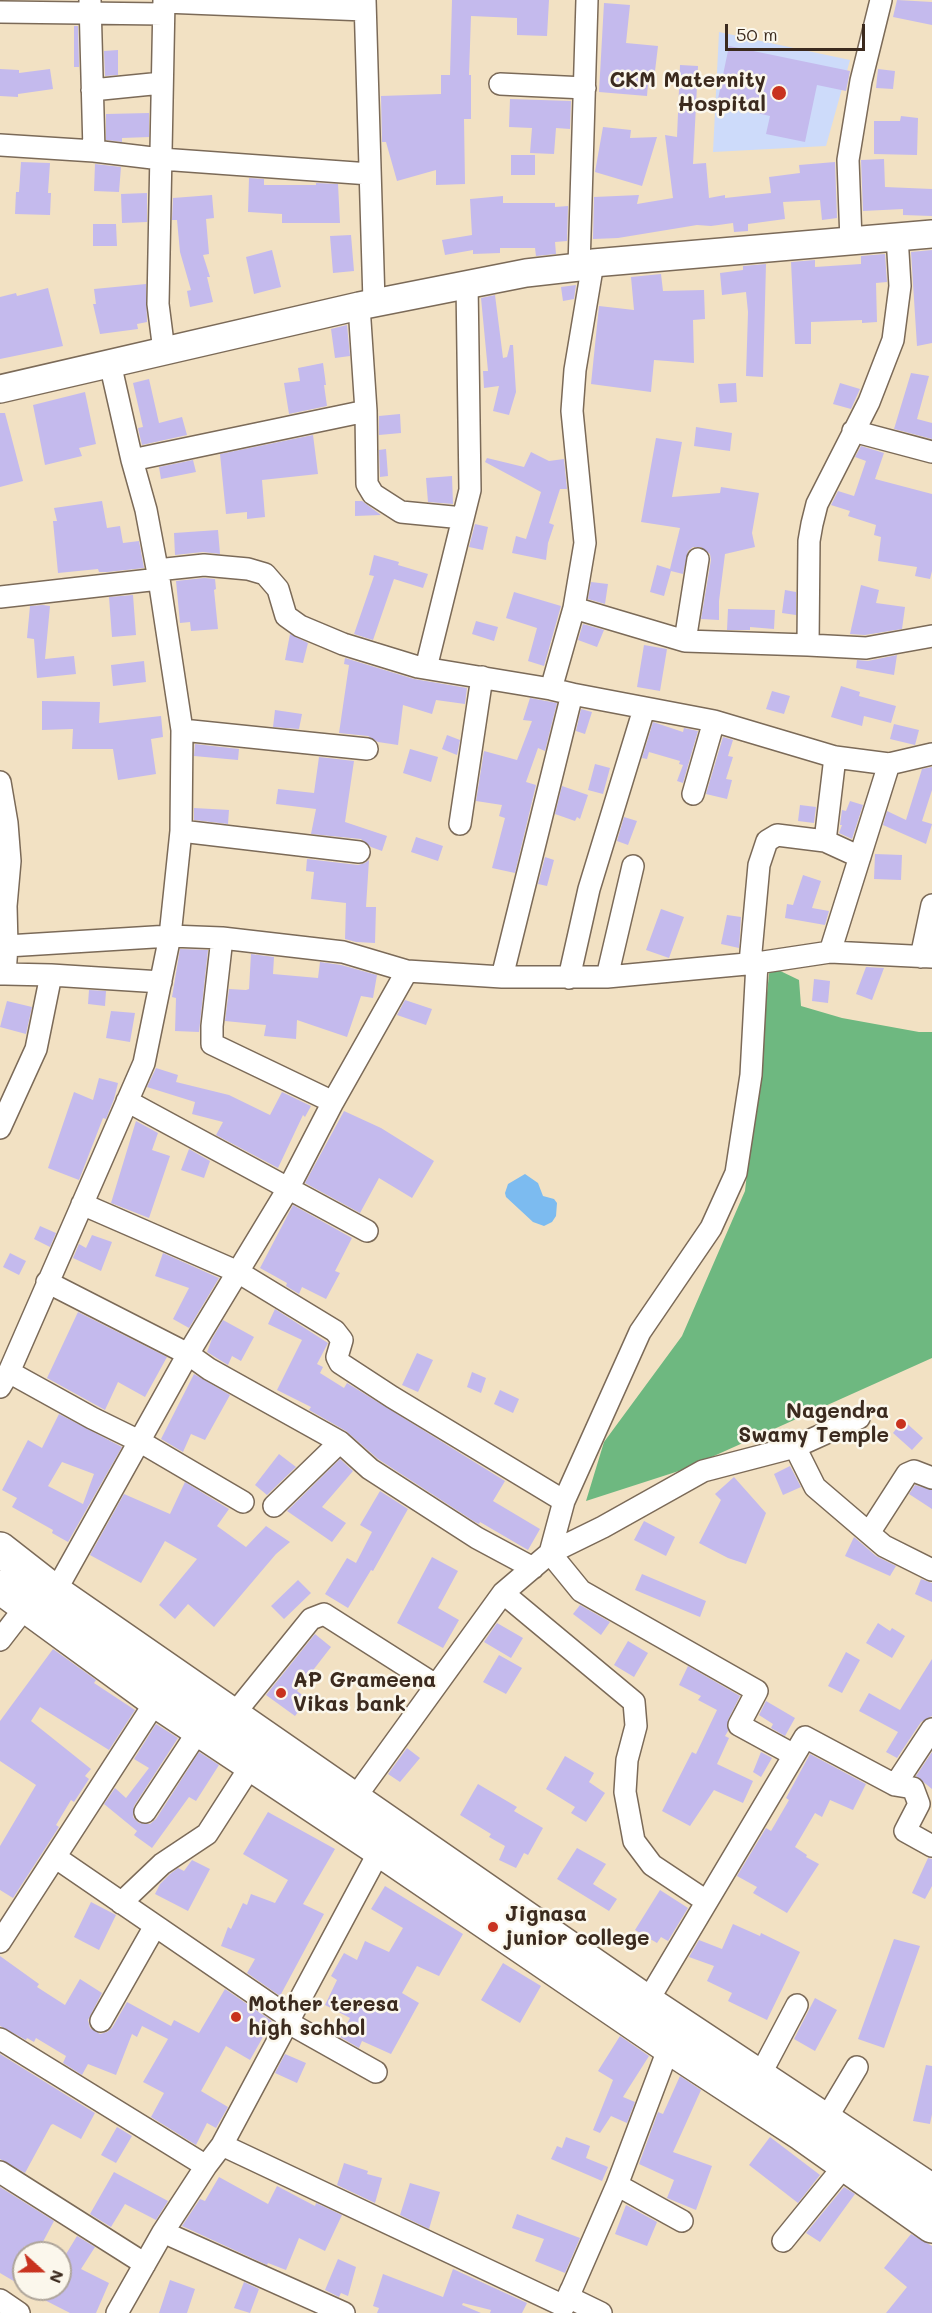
<!DOCTYPE html>
<html>
<head>
<meta charset="utf-8">
<style>
  body { margin:0 }
  #map { position:relative; width:932px; height:2313px; overflow:hidden; background:#f2e1c3; font-family:Mali,sans-serif }
  canvas { display:block }
  .north { position:absolute; left:12px; top:2241px; width:60px; height:60px; box-sizing:border-box; background:#fbf7ec; border:2px solid #aea59a; border-radius:50%; rotate:111deg; font-size:16px; font-weight:700; line-height:24px; text-align:center; color:#3b2a1e }
  .north::after { content:''; display:block; margin:auto; width:21px; height:27px; background:#c8321e; clip-path:polygon(50% 0,100% 100%,50% 72%,0 100%) }
  .scale { position:absolute; left:725px; top:24px; width:140px; height:27px; box-sizing:border-box; border:3px solid #3b2a1e; border-top:0; padding-left:8px; font-size:18px; line-height:21px; white-space:nowrap; color:#3b2a1e; -webkit-text-stroke:4px #fbf7ec; paint-order:stroke }
</style>
</head>
<body>
<div id="map">
<canvas width="932" height="2313"></canvas>
<div class="north">N</div>
<div class="scale">50 m</div>
</div>
<script>
const ctx = document.querySelector('canvas').getContext('2d');
ctx.lineJoin = 'round';
function fill(path, color) { ctx.fillStyle = color; ctx.fill(path, 'evenodd'); }
const poly = rows => new Path2D(rows.map(r => 'M' + r).join(''));
function stroke(path, color, width, dash) { ctx.strokeStyle = color; ctx.lineWidth = width; ctx.lineCap = dash ? 'butt' : 'round'; ctx.setLineDash(dash || []); ctx.stroke(path); }
function drawText(font, color, halo, rows, align = 'center') {
  ctx.font = font + ' Mali,sans-serif'; ctx.lineWidth = 5; ctx.setLineDash([]); ctx.textBaseline = 'middle'; ctx.strokeStyle = halo; ctx.fillStyle = color; for (const [text, x, y, turn = 0] of rows) {
    ctx.save(); ctx.translate(x, y); ctx.rotate((+turn || 0) * Math.PI / 180); ctx.textAlign = isNaN(turn) ? turn : align; if (halo) ctx.strokeText(text, 0, 0); ctx.fillText(text, 0, 0); ctx.restore();
  }
}
fill(poly([
  [719,32,850,60,826,146,713,152]
]), '#cddbfa');
fill(poly([
  [770,966,799,980,801,1006,842,1018,919,1032,932,1032,932,1358,685,1469,586,1501,604,1442,682,1336,745,1191]
]), '#6eb880');
fill(poly([
  [525,1174,538,1183,543,1196,554,1199,557,1203,556,1216,552,1222,544,1226,533,1222,506,1197,505,1193,508,1184]
]), '#7cbbf0');
fill(poly([
  [452,0,549,0,547,36,517,35,517,18,471,16,469,75,471,75,471,119,464,119,465,184,436,185,436,170,397,181,386,142,382,142,381,96,441,94,441,75,450,75],
  [897,0,932,2,932,25,893,17],
  [604,3,630,5,626,43,658,46,655,71,649,71,647,96,599,92],
  [74,26,78,26,79,67,74,67],
  [729,46,850,71,846,91,817,85,805,142,766,134,770,116,739,109,740,104,718,99],
  [118,50,118,75,105,76,104,51],
  [680,65,698,66,693,164,706,163,709,198,725,195,725,198,771,193,769,177,800,173,799,165,835,162,837,218,822,220,820,200,783,202,785,219,748,224,748,231,734,232,733,223,711,226,697,225,618,238,593,239,594,197,639,195,637,204,673,198,665,135,677,137],
  [0,69,19,70,19,73,50,69,53,89,18,94,18,97,0,96],
  [878,69,895,71,893,89,876,88],
  [510,99,571,101,570,129,556,128,554,154,530,153,532,128,509,127],
  [149,113,149,137,122,138,122,142,106,140,106,114],
  [901,116,918,118,917,155,874,154,874,121,900,121],
  [603,127,631,130,630,138,657,137,642,186,595,172],
  [511,155,535,155,535,175,511,175],
  [884,159,885,187,932,189,932,216,903,215,903,209,863,211,861,160],
  [21,162,50,163,48,193,51,193,50,215,15,214,16,192,19,192],
  [95,164,121,167,119,192,94,191],
  [249,178,264,179,264,185,316,185,316,183,338,184,340,223,282,223,282,214,248,212],
  [147,193,147,222,122,223,121,194],
  [212,195,214,218,206,219,209,254,203,255,210,277,207,277,213,302,190,307,187,291,191,290,180,252,177,220,172,220,173,198],
  [503,196,503,203,555,203,555,207,568,206,567,241,555,242,556,254,536,256,535,248,500,248,500,253,473,254,473,250,445,255,442,240,472,235,470,199],
  [93,224,116,224,117,246,93,246],
  [351,235,354,271,333,273,330,236],
  [272,250,281,287,254,294,246,257],
  [932,250,932,343,917,346,911,252],
  [885,254,887,282,876,283,877,322,862,323,862,320,811,322,811,344,795,344,791,262,815,260,815,267,861,264,861,256],
  [766,264,763,377,746,376,748,312,746,292,722,295,720,273,743,270,743,266],
  [661,274,663,291,704,290,705,319,693,320,694,363,654,360,651,392,591,384,599,306,634,310,631,277],
  [146,284,147,322,137,324,138,329,100,334,93,304,96,304,94,289],
  [576,285,574,299,563,301,561,287],
  [48,288,63,346,0,359,0,297,16,293,17,296],
  [495,295,503,358,507,357,510,345,513,345,516,392,509,415,493,411,499,386,484,388,483,371,488,371,481,298],
  [347,325,350,356,335,358,331,329],
  [323,363,326,385,324,385,327,406,289,414,284,383,300,381,298,368],
  [911,373,929,376,917,419,932,423,932,439,894,429],
  [149,379,159,423,182,417,187,435,142,445,138,428,143,427,133,383],
  [736,383,737,402,720,403,718,384],
  [840,383,860,389,851,409,833,404],
  [85,392,96,444,79,448,82,456,45,465,33,405],
  [0,413,5,413,23,481,0,487],
  [400,414,401,433,379,435,379,416],
  [696,427,732,433,730,451,694,446],
  [313,435,318,474,262,480,265,517,247,519,247,512,226,514,220,454],
  [656,438,682,442,672,497,720,493,721,487,759,493,752,533,755,547,725,554,719,601,719,620,701,619,711,560,710,554,701,547,693,547,688,551,683,574,671,571,664,596,650,592,657,565,670,569,680,528,641,522],
  [861,446,884,453,875,479,932,494,932,571,930,579,915,576,917,567,878,561,881,537,874,535,876,525,848,516,850,511,831,505,838,491,854,496,866,461,855,457],
  [386,449,388,476,380,477,379,450],
  [531,452,549,461,564,459,567,489,560,489,549,523,554,525,548,543,546,560,512,553,516,536,526,539,541,492,485,462,487,458,524,467],
  [193,460,196,472,161,479,159,467],
  [452,476,453,504,428,502,426,478],
  [102,501,107,528,120,526,123,543,139,541,144,568,107,572,99,572,98,569,58,573,53,521,57,521,54,508],
  [355,501,362,501,381,515,355,516],
  [475,524,488,527,483,550,469,547],
  [218,530,220,554,203,552,175,555,174,533],
  [374,555,399,562,398,565,428,574,423,588,394,579,373,640,354,634,374,576,369,575],
  [204,578,215,579,216,589,214,590,218,629,191,631,190,622,180,623,176,581],
  [591,582,608,584,605,604,588,599],
  [861,585,879,590,876,603,905,607,902,629,865,635,850,634],
  [785,590,796,592,796,615,782,613],
  [514,592,561,606,544,666,528,661,537,628,506,618],
  [133,595,136,635,112,637,109,597],
  [43,605,50,606,45,659,74,656,76,674,37,678,34,639,27,638,30,606],
  [728,609,775,610,774,629,750,627,750,630,727,630],
  [476,621,498,627,494,641,472,634],
  [583,624,604,630,597,647,578,640],
  [290,634,308,643,303,663,285,660],
  [644,645,667,649,660,691,637,687],
  [897,655,894,675,856,668,857,660,868,661],
  [345,658,414,679,467,688,465,704,436,700,432,714,403,705,398,745,378,742,368,736,339,733,349,665,344,664],
  [144,661,146,682,113,686,111,665],
  [841,686,860,692,859,696,896,706,891,723,864,716,862,726,831,717],
  [772,691,790,696,784,714,766,709],
  [530,698,557,703,545,751,538,748,526,782,536,785,515,873,492,868,505,818,499,816,502,805,476,801,484,751,517,760,532,721,523,720],
  [42,701,100,702,99,723,161,716,163,737,151,739,156,774,118,780,113,749,72,749,73,729,42,730],
  [581,709,592,712,585,734,576,731],
  [275,710,302,714,299,729,273,727],
  [653,722,683,732,684,728,698,731,683,783,677,781,683,765,679,764,680,761,649,752,647,759,642,758],
  [894,724,919,730,915,745,890,739],
  [447,735,460,740,457,755,442,749],
  [723,737,733,740,728,756,733,757,726,779,732,780,727,799,706,794],
  [195,744,239,749,238,760,194,756],
  [410,749,438,757,431,782,403,773],
  [319,757,354,761,345,822,387,836,382,851,371,847,361,839,311,834,316,809,276,804,278,789,314,793],
  [595,764,610,768,603,794,588,790],
  [932,767,932,790,922,821,932,824,926,844,883,825,887,811,906,820,922,769],
  [562,786,588,795,580,819,577,817,575,821,555,814],
  [850,801,863,805,852,839,839,833,842,825,840,825,842,810,846,811],
  [800,805,816,807,814,823,798,821],
  [194,808,229,810,228,824,194,820],
  [624,817,637,821,628,845,617,841],
  [416,837,443,846,438,861,411,852],
  [875,854,902,855,901,880,874,879],
  [545,857,554,860,547,886,538,884],
  [307,859,358,865,365,863,369,860,366,907,376,907,375,943,356,942,345,939,346,903,311,899,314,872,306,871],
  [803,875,821,881,812,908,829,911,825,925,785,918,787,904,793,905],
  [661,909,684,917,669,958,646,950],
  [727,915,741,917,739,948,721,944],
  [180,949,208,950,199,1032,175,1031,176,998,172,997],
  [251,954,274,957,273,974,318,978,320,962,341,965,377,975,373,998,361,996,347,1037,297,1020,296,1039,264,1036,266,1025,225,1021,229,989,246,990,249,989],
  [866,967,884,968,872,1000,856,994],
  [814,979,830,981,828,1003,812,1001],
  [89,990,106,991,105,1006,88,1004],
  [405,1000,432,1009,426,1025,397,1015],
  [7,1001,32,1007,26,1034,0,1027],
  [111,1011,135,1013,130,1042,106,1038],
  [156,1068,178,1075,176,1082,229,1095,270,1115,282,1092,311,1106,305,1117,303,1115,278,1168,216,1135,223,1122,192,1114,195,1102,147,1087],
  [99,1078,118,1083,114,1099,106,1119,103,1118,79,1180,48,1168,74,1092,93,1100],
  [344,1111,381,1128,434,1161,412,1198,379,1178,360,1213,305,1183],
  [136,1121,158,1133,152,1150,170,1156,149,1218,111,1203],
  [189,1149,210,1161,204,1178,181,1170],
  [293,1205,352,1238,335,1271,340,1273,326,1299,302,1287,299,1294,286,1286,287,1283,260,1268],
  [40,1226,56,1233,50,1247,34,1239],
  [92,1235,112,1242,101,1271,73,1258,79,1244,86,1248],
  [10,1253,26,1261,19,1275,3,1267],
  [163,1253,219,1278,189,1328,173,1319,189,1288,155,1276],
  [275,1309,328,1343,317,1364,323,1367,320,1373,344,1388,347,1383,505,1481,493,1501,540,1529,528,1550,480,1522,479,1524,475,1522,378,1459,346,1431,309,1410,311,1407,277,1390,302,1340,268,1324],
  [78,1312,167,1357,145,1397,118,1382,105,1410,47,1378],
  [223,1320,254,1337,241,1361,232,1356,228,1365,207,1352,212,1339],
  [417,1353,433,1360,418,1392,402,1385],
  [472,1372,486,1378,481,1393,467,1387],
  [194,1374,230,1395,205,1440,191,1434,183,1452,161,1439],
  [500,1390,519,1399,513,1413,494,1404],
  [59,1414,122,1447,68,1542,52,1533,53,1530,12,1507,17,1498,2,1490,28,1440,42,1448],
  [62,1462,94,1474,83,1504,48,1486],
  [903,1420,923,1438,912,1450,893,1433],
  [279,1454,296,1467,267,1495,255,1485],
  [340,1459,353,1471,322,1507,346,1523,332,1542,287,1511],
  [790,1466,801,1487,783,1495,774,1474],
  [734,1477,766,1513,746,1564,728,1558,699,1543,721,1500,715,1494],
  [185,1482,229,1509,217,1526,246,1547,266,1526,290,1542,276,1554,214,1627,188,1604,175,1619,159,1605,197,1559,165,1541,141,1583,90,1555,124,1494,170,1514],
  [915,1485,932,1490,932,1509,909,1494],
  [380,1491,408,1509,373,1571,371,1570,348,1608,325,1594,347,1558,356,1563,372,1532,360,1525],
  [644,1521,675,1537,666,1556,634,1540],
  [854,1537,876,1556,896,1566,890,1576,845,1556],
  [432,1557,458,1571,438,1608,459,1620,443,1648,397,1623],
  [642,1574,706,1601,700,1617,635,1590],
  [921,1579,932,1583,932,1602,915,1594],
  [298,1580,311,1593,284,1619,271,1606],
  [580,1605,610,1622,601,1635,573,1614],
  [497,1623,523,1638,511,1658,484,1642],
  [878,1623,890,1631,892,1628,905,1636,892,1658,866,1643],
  [315,1634,331,1647,297,1691,308,1699,295,1716,266,1695],
  [628,1641,648,1653,634,1677,614,1665],
  [53,1649,96,1680,94,1683,135,1710,109,1750,40,1707,31,1721,91,1769,85,1776,89,1779,74,1802,71,1800,56,1825,59,1827,13,1898,0,1890,0,1846,36,1785,0,1761,0,1721],
  [846,1652,860,1660,842,1693,828,1686],
  [499,1655,522,1668,506,1694,483,1682],
  [932,1659,932,1716,921,1722,897,1758,886,1752,898,1732,859,1711,869,1693,900,1710],
  [688,1666,740,1696,728,1720,728,1731,725,1736,729,1738,717,1764,753,1781,743,1803,714,1790,690,1826,662,1811,692,1752,696,1754,717,1710,698,1700,701,1696,679,1685],
  [766,1701,795,1718,785,1736,771,1728,773,1724,759,1715],
  [156,1724,178,1738,134,1806,133,1817,139,1823,150,1824,156,1819,199,1752,219,1765,196,1801,189,1797,152,1848,134,1835,137,1831,104,1804,115,1788,126,1798,149,1768,134,1759],
  [407,1748,420,1758,400,1782,388,1774],
  [761,1752,772,1758,761,1777,753,1772],
  [932,1752,932,1789,916,1776],
  [810,1754,866,1784,853,1810,830,1800,822,1817,815,1813,795,1847,807,1855,806,1857,819,1864,787,1913,753,1893,757,1887,737,1876,766,1828,771,1831,789,1800,786,1798],
  [565,1756,594,1773,589,1782,605,1793,586,1822,571,1813,575,1807,546,1789],
  [478,1784,517,1807,514,1811,543,1828,528,1855,524,1853,516,1868,499,1860,505,1846,489,1837,491,1834,460,1815],
  [268,1812,335,1849,303,1904,324,1914,280,1996,247,1973,255,1959,221,1946,228,1927,231,1929,243,1903,247,1905,251,1894,275,1903,288,1880,243,1854],
  [577,1848,606,1864,593,1884,617,1899,609,1911,557,1879],
  [928,1858,932,1859,932,1886,925,1899,912,1893],
  [192,1860,210,1869,188,1911,155,1894,160,1884,170,1874,178,1868,184,1871],
  [385,1886,463,1934,439,1976,417,1966,402,1993,419,2003,391,2054,362,2041,359,2048,340,2037,350,2018,325,2005,337,1980,331,1976,344,1953,357,1960,365,1941,389,1952,403,1928,371,1909],
  [660,1890,688,1908,668,1941,661,1937,657,1943,635,1930],
  [91,1902,116,1915,99,1950,74,1937],
  [733,1924,760,1936,761,1933,800,1952,767,2020,728,2001,732,1993,707,1981,714,1966,689,1957,699,1940,722,1949],
  [894,1939,920,1946,884,2048,858,2039],
  [0,1956,39,1984,37,1987,65,2005,80,1979,102,1993,88,2020,90,2028,100,2034,107,2032,112,2028,127,2002,171,2026,174,2020,199,2033,225,1989,272,2021,250,2060,226,2046,201,2091,228,2107,216,2128,207,2123,196,2145,151,2117,164,2093,143,2082,168,2039,142,2026,137,2037,132,2034,116,2075,88,2064,82,2075,63,2063,66,2056,36,2038,34,2042,27,2038,26,2040,0,2026],
  [503,1963,541,1986,520,2023,481,2000],
  [815,1998,837,2010,815,2051,794,2039],
  [620,2036,649,2056,623,2097,635,2102,627,2123,611,2116,600,2133,593,2130,613,2080,598,2071],
  [0,2054,95,2113,81,2139,53,2124,51,2125,25,2173,0,2159],
  [285,2054,306,2063,297,2083,275,2073],
  [926,2065,932,2066,932,2114,930,2124,913,2121],
  [680,2076,701,2090,673,2152,712,2166,696,2210,667,2198,674,2180,639,2164,658,2112,663,2114],
  [117,2127,132,2136,116,2163,101,2155],
  [566,2137,590,2146,586,2158,608,2167,602,2181,551,2159,557,2146,562,2148],
  [770,2137,820,2175,798,2203,749,2165],
  [344,2163,368,2171,367,2174,382,2178,375,2203,337,2185],
  [114,2172,168,2201,156,2220,125,2204,111,2227,90,2214],
  [219,2177,268,2204,277,2186,315,2206,316,2203,342,2215,325,2251,299,2238,286,2270,268,2263,267,2265,182,2226,200,2199,205,2201],
  [410,2183,440,2192,429,2229,400,2215],
  [0,2187,54,2221,37,2253,24,2246,24,2271,17,2283,0,2273],
  [844,2187,855,2194,820,2242,806,2233],
  [626,2205,657,2222,647,2246,615,2234],
  [517,2214,580,2238,565,2273,535,2261,544,2239,512,2228],
  [911,2234,932,2246,932,2313,886,2313,907,2287,884,2268],
  [77,2236,95,2247,81,2269,109,2283,96,2313,70,2313,23,2289,60,2289,60,2264],
  [338,2259,356,2267,348,2296,341,2293,339,2297,325,2290],
  [453,2269,527,2303,522,2313,490,2313,491,2310,463,2303,462,2305,481,2313,377,2313,379,2308,373,2306,383,2274,443,2297],
  [170,2280,195,2289,187,2313,159,2313],
  [244,2282,259,2289,250,2313,234,2308]
]), '#c4baed');
const minor = poly([
  [164,0,158,304,164,351],
  [365,0,374,302],
  [90,1,94,151],
  [164,2,365,10],
  [0,12,163,14],
  [500,84,585,88],
  [92,90,162,83],
  [0,145,94,151,161,159,370,174],
  [851,241,848,160,861,81,881,0],
  [579,267,587,0],
  [366,411,367,484,373,494,401,512,463,518],
  [853,431,932,452],
  [132,460,366,411,359,306],
  [157,570,204,565,248,569,265,574,278,589,286,616,300,626,343,644,418,667,551,689],
  [0,597,159,579],
  [574,608,685,641,808,645,809,541,812,524,817,504,869,402,893,340,900,286,897,236],
  [685,641,698,559],
  [808,645,866,648,932,636],
  [426,668,470,490,467,283],
  [572,694,714,721,835,757,889,764,830,952],
  [182,730,367,749],
  [889,764,932,754],
  [0,782,7,823,10,861,6,906,7,946],
  [693,794,714,721],
  [460,824,482,677],
  [181,831,359,852],
  [825,841,835,757],
  [222,938,212,1026,212,1044,333,1102],
  [921,957,932,905],
  [750,963,759,865,767,841,777,835,825,841,860,857],
  [0,974,5,974,7,946,170,936,222,938,343,952,407,971,502,977,607,977,757,963,830,952,932,957],
  [5,974,51,975,161,982],
  [502,977,572,694,551,689,574,608,585,543,572,411,575,370,593,263],
  [607,977,633,866],
  [569,978,589,889,644,709],
  [127,1101,367,1231],
  [0,1128,36,1049,51,975],
  [82,1204,238,1272,335,1331,342,1340,337,1357,340,1363,392,1397,564,1501],
  [47,1282,188,1354,209,1369,340,1442,370,1469,477,1538,533,1568],
  [9,1372,92,1418,139,1441,243,1502],
  [0,1387,9,1372,144,1063,170,936,181,831,182,730,159,579,146,510,132,460,110,363],
  [795,1447,815,1487,884,1546,932,1570],
  [274,1506,340,1442],
  [869,1533,907,1474,914,1471,932,1478],
  [55,1592,188,1354,288,1189,333,1102,407,971],
  [503,1593,634,1702,636,1726,627,1760,625,1792,634,1841,652,1865,706,1901],
  [0,1640,27,1605],
  [226,1724,311,1619,324,1614,434,1684],
  [794,1755,739,1725,757,1691,581,1591,550,1553,603,1527,703,1471,795,1447,859,1418],
  [895,1785,913,1788,919,1804,905,1831,932,1846],
  [354,1799,503,1593,550,1553,564,1501,640,1332,711,1228,736,1173,751,1075,757,963],
  [145,1812,199,1730],
  [55,1857,290,2018],
  [121,1903,162,1864,207,1834,252,1764],
  [0,1942,156,1701],
  [647,2002,805,1737,895,1785,932,1729],
  [101,2021,155,1926],
  [287,2022,376,2072],
  [0,2039,206,2166],
  [760,2075,797,2005],
  [826,2119,857,2067],
  [222,2145,564,2306,571,2290],
  [0,2172,145,2264],
  [617,2185,682,2221],
  [163,2232,344,2313],
  [783,2241,845,2165],
  [568,2297,601,2313],
  [0,2300,19,2313],
  [566,2302,617,2185,669,2047],
  [117,2313,163,2232,206,2166,222,2145,380,1850]
]);
const tertiary = poly([
  [0,389,359,306,526,273,579,267,593,263,932,234]
]);
const trunk = poly([
  [0,1549,55,1592,647,2002,932,2191],
  [0,1587,156,1701,380,1850,669,2047,802,2134,932,2226]
]);
stroke(minor, '#7b6a58', 24);
stroke(tertiary, '#7b6a58', 30);
stroke(trunk, '#7b6a58', 36);
stroke(minor, '#fff', 21);
stroke(tertiary, '#fff', 27);
stroke(trunk, '#fff', 33);
for (const [x, y, r, color] of [
  [779,93,8,"#c8321e"],
  [901,1424,6,"#c8321e"],
  [281,1693,6,"#c8321e"],
  [493,1927,6,"#c8321e"],
  [236,2017,6,"#c8321e"]
]) { const dot = new Path2D(); dot.arc(x, y, r, 0, 2 * Math.PI); ctx.fillStyle = color; ctx.fill(dot); stroke(dot, '#fbf7ec', 2); }
drawText('bold 21px', '#3b2a1e', '#fbf7ec', [
  ["CKM Maternity",766,81,"right"],
  ["Hospital",766,105,"right"],
  ["Nagendra",889,1412,"right"],
  ["Swamy Temple",889,1436,"right"],
  ["AP Grameena",293,1681],
  ["Vikas bank",293,1705],
  ["Jignasa",505,1915],
  ["junior college",505,1939],
  ["Mother teresa",248,2005],
  ["high schhol",248,2029]
], 'left');
</script>
</body>
</html>
